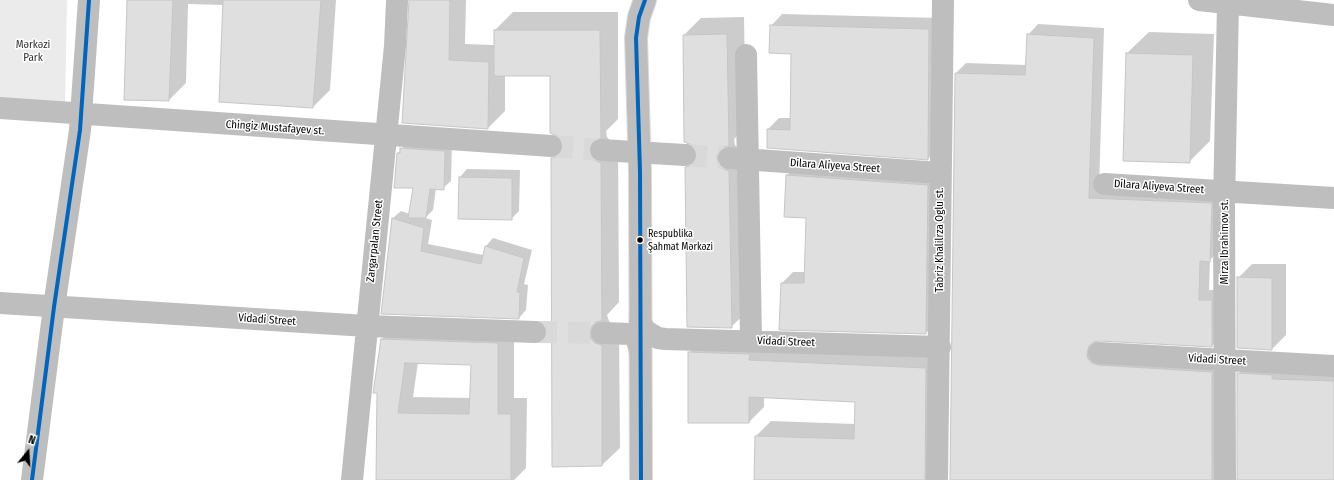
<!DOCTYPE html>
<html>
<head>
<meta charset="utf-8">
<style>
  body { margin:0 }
  #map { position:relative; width:1334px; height:480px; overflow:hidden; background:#fff; font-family:"Fira Sans Condensed",sans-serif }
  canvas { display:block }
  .north { position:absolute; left:8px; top:432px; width:40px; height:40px; -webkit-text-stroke:3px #fff; paint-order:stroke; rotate:18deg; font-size:11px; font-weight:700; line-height:16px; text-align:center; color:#000 }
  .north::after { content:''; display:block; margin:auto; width:14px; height:18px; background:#000; clip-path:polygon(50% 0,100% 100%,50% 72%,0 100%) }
</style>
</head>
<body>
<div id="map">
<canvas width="1334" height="480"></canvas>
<div class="north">N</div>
</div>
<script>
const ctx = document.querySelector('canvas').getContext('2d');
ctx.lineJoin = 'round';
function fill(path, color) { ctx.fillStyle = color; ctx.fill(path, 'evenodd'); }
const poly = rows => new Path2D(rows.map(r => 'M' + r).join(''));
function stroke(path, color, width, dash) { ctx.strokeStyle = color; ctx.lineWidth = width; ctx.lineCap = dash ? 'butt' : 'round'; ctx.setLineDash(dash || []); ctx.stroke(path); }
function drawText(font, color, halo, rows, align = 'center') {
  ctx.font = font + ' "Fira Sans Condensed",sans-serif'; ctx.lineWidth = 3; ctx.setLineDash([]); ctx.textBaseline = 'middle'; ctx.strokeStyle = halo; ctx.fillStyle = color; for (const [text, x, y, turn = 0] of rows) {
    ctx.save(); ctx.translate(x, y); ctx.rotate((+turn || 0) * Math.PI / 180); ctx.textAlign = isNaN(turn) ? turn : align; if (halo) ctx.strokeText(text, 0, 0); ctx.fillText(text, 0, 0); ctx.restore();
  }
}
fill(poly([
  [0,0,67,0,65,108,0,103]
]), '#ebebeb');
fill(poly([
  [128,0,385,0,336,0,330,90,313,107,224,5,188,4,186,83,169,100],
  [410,0,466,0,465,44,495,45,495,30,513,12,618,12,618,119,606,131,607,137,612,143,618,145,619,302,607,315,609,321,613,326,619,328,620,448,602,465,552,159,564,146,551,75,505,75,505,111,488,128],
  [782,14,940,18,939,147,928,159,768,147,768,129,779,118,791,118,792,53,771,26],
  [744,17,746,127,734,139,735,145,740,151,749,310,731,327,686,168,698,155,684,35,701,18],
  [1038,24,1104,28,1099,188,1222,193,1220,250,1210,260,1209,290,1222,290,1222,335,1212,346,1099,340,1097,342,1098,348,1222,362,1229,480,951,480,956,73,966,63,1026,65,1028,35],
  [1149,32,1214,34,1210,141,1189,162,1127,53],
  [409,141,452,144,451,181,443,188,436,188,433,210,425,218,432,220,428,244,483,255,486,246,493,238,532,250,524,284,528,285,526,310,519,318,382,313,393,218,401,211,410,214,414,188,398,153],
  [798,164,939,174,937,322,926,333,780,329,782,283,793,272,805,272,807,217,785,216,787,175],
  [467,169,520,170,519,211,511,219,460,177],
  [1252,264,1286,264,1286,335,1272,349,1238,278],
  [398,323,514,327,514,398,527,398,526,468,514,480,377,480,382,339],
  [418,362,472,364,471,398,413,397],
  [704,337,941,353,934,480,755,480,756,436,771,421,855,424,856,401,764,397,764,407,749,422,689,353],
  [1249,363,1334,370,1334,480,1238,480,1238,374]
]), '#0003');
const building = poly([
  [127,0,173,0,169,101,124,100,127,0],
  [223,0,321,0,313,108,219,102,223,0],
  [409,0,450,0,449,60,489,62,488,129,402,123,409,0],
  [770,25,929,29,928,160,767,148,767,129,790,130,791,54,769,53,770,25],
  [494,30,600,30,601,138,591,143,589,150,590,155,594,160,601,163,602,321,596,322,592,326,590,333,591,339,595,343,602,345,602,466,552,467,551,158,557,157,561,153,563,146,562,140,558,136,550,133,550,76,494,76,494,30],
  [727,34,729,146,723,147,719,151,717,158,718,163,722,168,729,171,732,328,687,327,685,167,690,166,695,162,697,155,696,150,692,145,684,142,683,35,727,34],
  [1027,34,1094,38,1089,198,1212,203,1210,262,1200,261,1199,300,1212,300,1212,347,1100,341,1094,342,1089,346,1087,353,1088,359,1092,363,1098,365,1212,372,1212,480,950,480,955,73,1025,75,1027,34],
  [1126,53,1193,55,1190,163,1123,161,1126,53],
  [400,148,445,151,444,190,430,189,426,218,408,218,413,188,394,188,397,153,400,153,400,148],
  [786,175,928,185,926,334,779,330,781,283,804,283,806,218,784,217,786,175],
  [459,177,512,178,512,220,458,219,459,177],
  [392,218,424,228,421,251,481,264,485,246,524,258,517,292,520,292,519,319,381,314,392,218],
  [1237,277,1272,278,1272,350,1237,348,1237,277],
  [381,339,498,343,498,414,511,414,511,480,376,480,377,393,373,393,381,339],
  [405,363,471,365,469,414,398,413,405,363],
  [688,352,750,354,749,360,926,368,925,480,754,480,755,436,854,439,855,402,749,397,749,423,688,423,688,352],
  [1237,373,1272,375,1272,379,1334,381,1334,480,1237,480,1237,373]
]);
fill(building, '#dfdfdf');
stroke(building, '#c6c6c6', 1);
stroke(poly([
  [551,146,601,150],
  [685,155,729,158],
  [535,332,602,333]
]), '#d9d9d9', 22, [22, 11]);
const major = poly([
  [641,480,640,172,636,38,639,17,645,0]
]);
stroke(major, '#dbdbdb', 24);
stroke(poly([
  [1199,0,1334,15],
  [746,55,751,340],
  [0,108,551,146],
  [601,150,685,155],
  [729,158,940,173],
  [1104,184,1334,198],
  [0,303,367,326,535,332],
  [640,322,646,331,658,338,665,339,940,347],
  [602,333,631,334,637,340,640,351],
  [1099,353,1334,366],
  [32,480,54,307,80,130,89,0],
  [352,480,395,46,397,2],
  [937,480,943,0],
  [1225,480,1224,205,1228,4]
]), '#bebebe', 22);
stroke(major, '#bebebe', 22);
stroke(poly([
  [32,480,54,307,80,130,89,0],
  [641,480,640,172,636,38,639,17,645,0]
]), '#0065bd', 4);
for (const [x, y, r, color] of [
  [640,240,3.5,"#000"]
]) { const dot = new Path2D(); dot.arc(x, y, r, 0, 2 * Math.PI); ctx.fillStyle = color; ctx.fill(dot); stroke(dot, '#fff', 1.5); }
drawText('10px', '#000', '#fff', [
  ["Respublika",648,234],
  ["Şahmat Mərkəzi",648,247]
], 'left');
drawText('11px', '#323232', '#fff', [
  ["Mərkəzi",33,45],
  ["Park",33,58]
]);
drawText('11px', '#000', '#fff', [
  ["Chingiz Mustafayev st.",275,128,4],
  ["Dilara Aliyeva Street",835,166,4],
  ["Dilara Aliyeva Street",1159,187,4],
  ["Tabriz Khalilrza Oglu st.",940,240,-90],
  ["Zargarpalan Street",375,241,-84],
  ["Mirza Ibrahimov st.",1225,242,-90],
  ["Vidadi Street",267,320,4],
  ["Vidadi Street",786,342,2],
  ["Vidadi Street",1217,360,3]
]);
</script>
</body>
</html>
